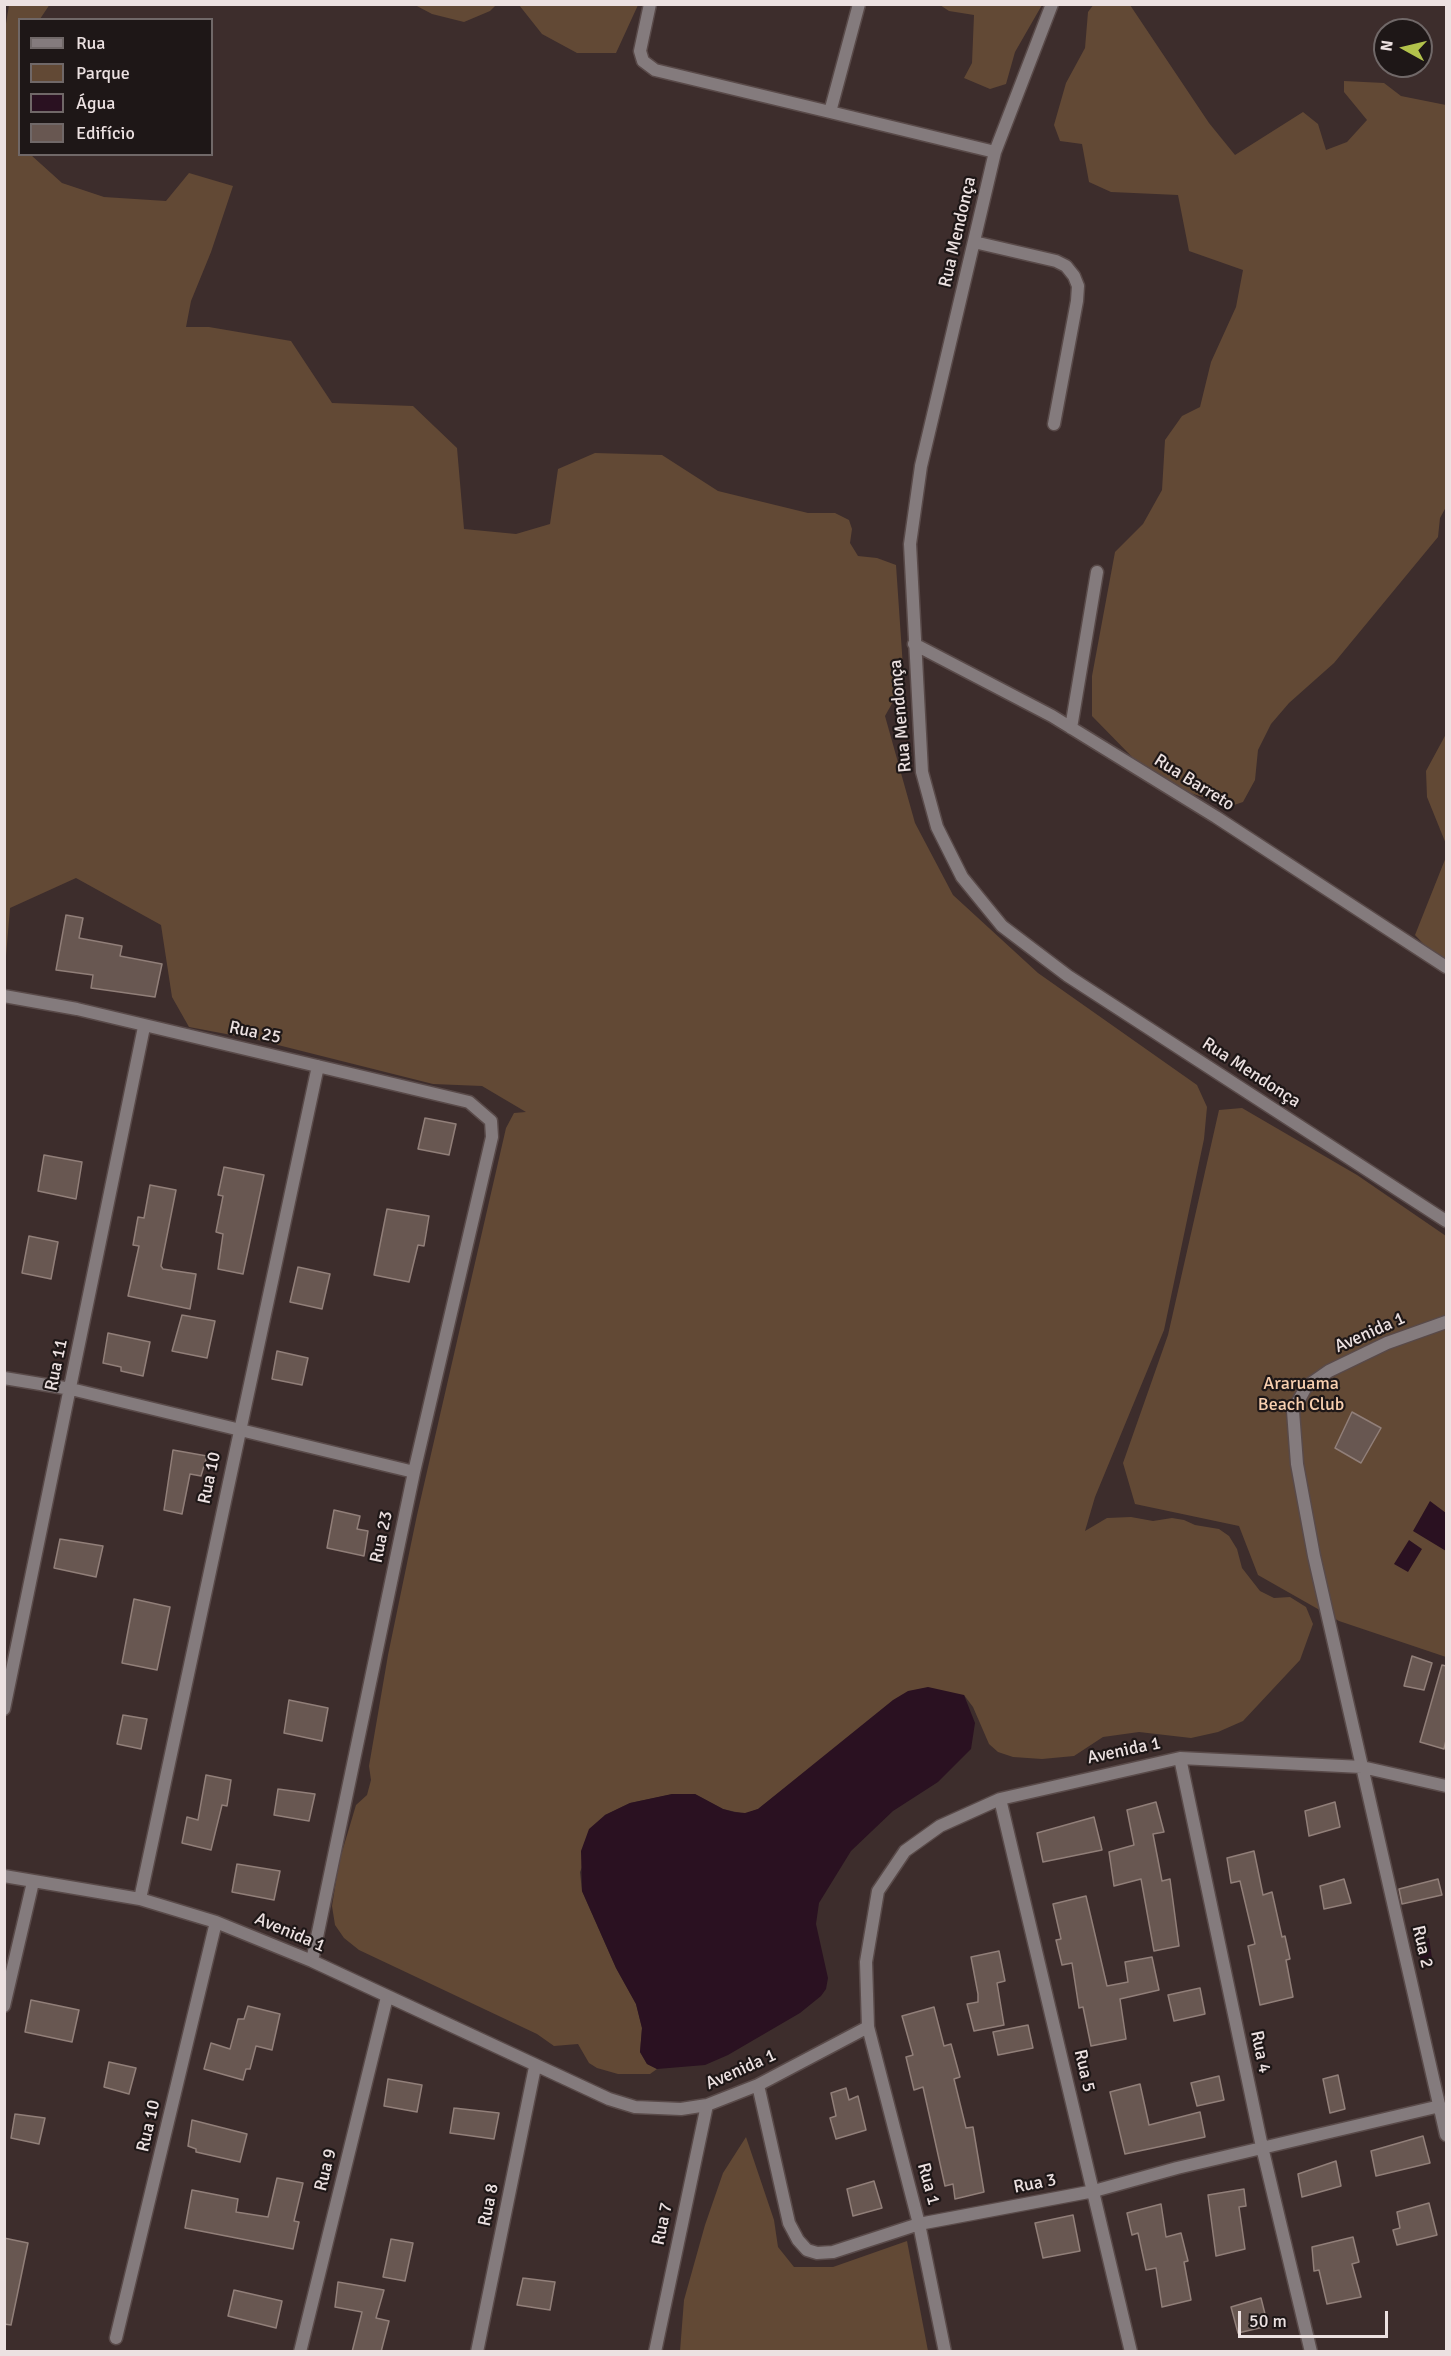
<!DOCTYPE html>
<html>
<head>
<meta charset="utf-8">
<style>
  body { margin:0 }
  #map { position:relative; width:1451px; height:2356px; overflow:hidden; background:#3d2d2c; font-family:Signika,sans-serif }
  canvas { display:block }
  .frame { position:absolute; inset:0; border:6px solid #ece1e1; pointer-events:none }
  .legend { position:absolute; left:18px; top:18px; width:195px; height:138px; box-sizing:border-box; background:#1e1717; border:2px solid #706868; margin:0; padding:8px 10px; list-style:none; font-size:18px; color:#ece1e1 }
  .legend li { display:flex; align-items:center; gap:12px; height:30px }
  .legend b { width:30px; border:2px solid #706868 }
  .north { position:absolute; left:1373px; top:18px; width:60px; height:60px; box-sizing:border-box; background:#1e1717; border:2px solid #706868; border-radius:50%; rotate:278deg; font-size:16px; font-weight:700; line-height:24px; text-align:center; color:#ece1e1 }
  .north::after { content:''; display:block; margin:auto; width:21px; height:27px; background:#b2c24b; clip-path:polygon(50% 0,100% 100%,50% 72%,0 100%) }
  .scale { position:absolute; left:1238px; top:2311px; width:150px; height:27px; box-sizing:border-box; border:3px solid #ece1e1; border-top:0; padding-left:8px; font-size:18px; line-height:21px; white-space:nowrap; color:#ece1e1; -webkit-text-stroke:4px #1e1717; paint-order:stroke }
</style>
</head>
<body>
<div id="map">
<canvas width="1451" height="2356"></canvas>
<div class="frame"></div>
<ul class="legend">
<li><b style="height:8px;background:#847b7d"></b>Rua</li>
<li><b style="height:16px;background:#624935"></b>Parque</li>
<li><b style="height:16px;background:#2a1121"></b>Água</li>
<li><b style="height:16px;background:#685751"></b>Edifício</li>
</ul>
<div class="north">N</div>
<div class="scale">50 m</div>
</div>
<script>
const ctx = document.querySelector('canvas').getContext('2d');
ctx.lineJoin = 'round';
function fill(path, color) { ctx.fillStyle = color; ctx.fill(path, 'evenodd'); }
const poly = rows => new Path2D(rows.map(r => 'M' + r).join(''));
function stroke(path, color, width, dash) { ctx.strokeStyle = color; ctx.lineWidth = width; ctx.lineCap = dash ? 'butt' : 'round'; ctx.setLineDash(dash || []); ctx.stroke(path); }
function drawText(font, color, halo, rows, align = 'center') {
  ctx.font = font + ' Signika,sans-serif'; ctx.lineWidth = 4.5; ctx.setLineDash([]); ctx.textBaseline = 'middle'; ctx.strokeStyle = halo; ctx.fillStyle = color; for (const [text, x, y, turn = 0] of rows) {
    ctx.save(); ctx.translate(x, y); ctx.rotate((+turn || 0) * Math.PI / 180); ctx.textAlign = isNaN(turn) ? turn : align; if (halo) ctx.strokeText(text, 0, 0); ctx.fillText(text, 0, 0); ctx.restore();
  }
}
fill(poly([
  [50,4,40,19,20,20,20,154,31,155,62,183,104,197,166,201,189,173,233,186,211,252,191,301,186,327,209,327,291,341,332,403,413,406,457,448,464,529,516,534,550,524,558,469,595,453,662,455,718,491,808,513,835,513,849,520,852,529,850,543,858,556,877,558,896,565,904,682,885,716,915,823,953,895,1038,973,1197,1085,1207,1107,1204,1139,1164,1330,1095,1497,1085,1531,1107,1518,1131,1517,1153,1521,1172,1518,1184,1520,1195,1525,1219,1529,1229,1536,1237,1549,1242,1568,1260,1591,1274,1598,1290,1597,1306,1607,1313,1624,1300,1660,1243,1721,1218,1732,1191,1738,1139,1732,1103,1737,1074,1756,1042,1759,1013,1757,998,1752,989,1744,973,1707,964,1695,790,1784,758,1809,745,1814,723,1809,695,1794,673,1794,630,1803,605,1815,580,1872,582,1891,616,1968,636,2004,642,2028,640,2052,647,2064,657,2069,650,2074,618,2074,597,2068,589,2063,578,2044,554,2046,537,2034,359,1950,344,1938,335,1925,332,1906,339,1862,356,1805,367,1795,371,1780,369,1766,388,1655,417,1515,506,1128,514,1113,526,1112,482,1086,433,1084,258,1040,189,1027,172,997,161,925,76,878,10,908,5,968,5,30,9,5],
  [1094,4,1130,5,1209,123,1235,155,1303,112,1318,124,1326,150,1347,142,1367,120,1344,92,1344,81,1384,83,1401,96,1446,105,1446,507,1440,518,1438,537,1334,663,1289,703,1271,724,1258,750,1255,780,1243,802,1231,806,1187,792,1136,761,1092,716,1092,676,1115,552,1143,524,1162,490,1165,440,1182,416,1200,407,1211,362,1236,307,1243,270,1189,251,1178,195,1111,192,1089,182,1082,144,1060,141,1054,125,1066,83,1085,48,1088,12],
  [415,5,496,5,490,11,464,22,432,14],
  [519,5,638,5,616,53,577,53,542,34],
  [940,5,1042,5,1015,52,1006,84,990,89,964,78,972,63,974,15,949,11],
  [1446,734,1446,844,1427,797,1426,771],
  [1446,857,1446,960,1430,951,1415,935],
  [1242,1108,1357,1175,1446,1236,1446,1657,1339,1621,1258,1575,1239,1526,1135,1504,1123,1463,1168,1335,1219,1110],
  [746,2137,774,2220,778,2247,794,2267,833,2267,907,2241,928,2351,680,2351,684,2300,705,2225,723,2173]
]), '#624935');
fill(poly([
  [1430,1501,1446,1513,1446,1551,1413,1531],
  [1409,1540,1422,1549,1408,1572,1394,1564],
  [928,1687,964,1695,975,1723,971,1749,938,1782,893,1811,851,1851,819,1903,816,1924,828,1978,826,1989,821,1996,800,2013,728,2055,705,2065,657,2069,647,2064,640,2052,642,2028,636,2004,616,1968,582,1891,581,1851,589,1829,605,1815,630,1803,672,1794,695,1794,723,1809,734,1812,745,1813,758,1809,893,1700,908,1691],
  [1429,1938,1432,1958,1421,1961,1416,1941]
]), '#2a1121');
const building = poly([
  [66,915,83,918,79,938,122,946,120,956,162,964,155,997,91,988,93,975,56,970,66,915],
  [425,1118,456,1124,449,1155,418,1149,425,1118],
  [44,1155,82,1162,76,1199,38,1191,44,1155],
  [224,1167,264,1175,243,1274,218,1269,223,1234,216,1232,223,1196,218,1195,224,1167],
  [150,1185,176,1190,161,1266,163,1269,196,1274,190,1309,128,1296,139,1246,133,1245,138,1217,144,1218,150,1185],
  [387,1209,429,1216,424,1246,418,1245,409,1282,374,1275,387,1209],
  [29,1236,58,1242,51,1279,22,1273,29,1236],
  [298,1267,330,1274,322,1309,290,1302,298,1267],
  [182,1315,215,1321,207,1358,172,1351,182,1315],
  [108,1333,150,1342,143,1376,121,1371,121,1367,103,1363,108,1333],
  [277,1351,308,1358,302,1385,272,1379,277,1351],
  [1352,1412,1381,1428,1361,1463,1335,1448,1352,1412],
  [173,1450,207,1456,201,1476,190,1474,182,1514,164,1510,173,1450],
  [334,1510,360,1516,357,1529,368,1531,364,1556,327,1548,334,1510],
  [60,1539,103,1546,96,1577,54,1568,60,1539],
  [134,1599,170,1607,157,1670,122,1663,134,1599],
  [1412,1656,1432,1663,1424,1690,1404,1686,1412,1656],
  [1442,1665,1446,1666,1446,1740,1444,1749,1420,1742,1442,1665],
  [289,1700,328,1708,322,1741,284,1733,289,1700],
  [123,1715,147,1719,141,1749,117,1744,123,1715],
  [206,1775,231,1780,227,1806,222,1805,211,1850,182,1843,187,1817,198,1820,206,1775],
  [278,1789,315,1794,309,1821,274,1815,278,1789],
  [1156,1802,1164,1832,1153,1834,1162,1881,1170,1879,1179,1946,1154,1951,1141,1879,1114,1886,1109,1852,1134,1845,1127,1810,1156,1802],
  [1335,1802,1340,1827,1309,1836,1305,1811,1335,1802],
  [1094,1817,1102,1850,1043,1862,1037,1833,1094,1817],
  [1254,1851,1263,1895,1272,1892,1282,1937,1285,1936,1290,1959,1286,1960,1293,1997,1260,2005,1248,1946,1255,1944,1240,1881,1231,1883,1227,1858,1254,1851],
  [237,1864,280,1871,274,1900,232,1892,237,1864],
  [1344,1879,1351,1903,1324,1909,1320,1886,1344,1879],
  [1438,1879,1442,1895,1402,1904,1399,1889,1438,1879],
  [1086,1896,1107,1986,1128,1982,1125,1962,1152,1957,1159,1990,1120,1999,1126,2039,1091,2046,1083,2007,1079,2008,1072,1963,1062,1965,1056,1940,1061,1939,1053,1904,1086,1896],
  [999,1951,1005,1981,997,1983,1004,2025,974,2031,967,2004,978,2002,978,1994,971,1957,999,1951],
  [1200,1988,1205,2014,1174,2021,1168,1995,1200,1988],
  [31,2000,79,2010,72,2042,25,2032,31,2000],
  [248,2006,280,2014,272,2050,256,2046,250,2069,246,2069,243,2080,204,2069,211,2043,230,2049,238,2019,244,2019,248,2006],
  [934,2007,944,2046,951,2044,960,2077,954,2079,966,2128,973,2127,984,2192,955,2199,953,2184,945,2186,923,2087,914,2090,906,2057,913,2055,902,2016,934,2007],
  [1028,2025,1033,2048,998,2055,993,2032,1028,2025],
  [109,2062,136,2068,129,2094,104,2087,109,2062],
  [1338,2075,1345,2109,1330,2113,1323,2079,1338,2075],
  [1219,2076,1224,2100,1197,2106,1191,2083,1219,2076],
  [388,2079,422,2085,417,2112,384,2106,388,2079],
  [1140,2084,1149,2125,1200,2112,1205,2137,1125,2154,1110,2092,1140,2084],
  [846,2088,849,2100,858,2096,866,2130,836,2139,830,2118,836,2116,831,2093,846,2088],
  [454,2108,499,2113,494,2139,450,2133,454,2108],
  [15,2114,45,2118,39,2144,11,2138,15,2114],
  [192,2120,247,2134,240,2162,196,2152,196,2149,188,2146,192,2120],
  [1423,2136,1430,2163,1376,2176,1371,2151,1423,2136],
  [1336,2161,1341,2186,1302,2197,1298,2174,1336,2161],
  [277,2178,303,2183,294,2221,299,2222,293,2249,185,2228,192,2190,238,2199,236,2212,268,2217,277,2178],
  [874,2181,882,2208,853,2216,847,2189,874,2181],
  [1244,2189,1246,2206,1239,2207,1245,2249,1216,2256,1208,2195,1244,2189],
  [1429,2203,1437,2235,1397,2245,1393,2230,1400,2228,1397,2212,1429,2203],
  [1161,2204,1166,2237,1181,2233,1188,2261,1184,2262,1191,2300,1162,2307,1156,2268,1146,2270,1138,2233,1132,2235,1127,2213,1161,2204],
  [1073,2215,1080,2251,1043,2258,1035,2223,1073,2215],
  [1353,2237,1359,2262,1352,2264,1361,2297,1327,2304,1319,2270,1314,2271,1312,2247,1353,2237],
  [4,2238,28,2243,11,2325,4,2324,4,2238],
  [391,2239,413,2243,405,2281,383,2277,391,2239],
  [523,2278,555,2282,550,2310,517,2305,523,2278],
  [338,2282,384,2290,376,2318,389,2321,381,2352,352,2352,362,2312,335,2307,338,2282],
  [234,2290,282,2301,276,2328,228,2316,234,2290],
  [1261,2298,1268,2326,1238,2333,1231,2307,1261,2298]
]);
fill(building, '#685751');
stroke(building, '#917f79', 1.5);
const minor = poly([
  [650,4,640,51,643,61,655,70,830,112,859,4],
  [1052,4,995,152,921,466,910,544,922,772,937,827,962,877,1002,926,1068,976,1446,1221],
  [830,112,995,152],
  [974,242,1056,261,1066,266,1074,276,1078,286,1077,301,1054,424],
  [914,644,1052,716,1216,817,1446,967],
  [1071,728,1097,572],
  [4,996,77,1009,469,1102,491,1121,492,1137,414,1472,312,1961],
  [1446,1322,1387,1343,1329,1371,1306,1387,1293,1411,1297,1464,1314,1556,1446,2135],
  [4,1378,71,1389,414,1472],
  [4,1709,144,1027],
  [1180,1758,1262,2147,1311,2352],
  [1000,1799,1131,2352],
  [4,1876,140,1899,216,1922,312,1961,609,2099,635,2107,681,2109,707,2105,758,2085,868,2027,866,1962,878,1891,905,1851,940,1826,1000,1799,1180,1758,1362,1767,1446,1786],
  [140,1899,318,1066],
  [4,2006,33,1882],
  [868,2027,919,2224,945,2352],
  [758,2085,789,2223,798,2240,807,2250,817,2253,833,2252,919,2224,1094,2191,1177,2168,1440,2106],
  [116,2338,216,1922],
  [300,2352,387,1997],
  [477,2352,535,2067],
  [655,2352,707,2105]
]);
stroke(minor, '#594a49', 15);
stroke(minor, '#847b7d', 12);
drawText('18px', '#ece1e1', '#1e1717', [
  ["Rua Mendonça",958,232,-77],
  ["Rua Mendonça",901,716,-95],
  ["Rua Barreto",1194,783,32],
  ["Rua 25",255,1033,12],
  ["Rua Mendonça",1251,1073,33],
  ["Avenida 1",1370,1333,-24],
  ["Rua 11",57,1365,-78],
  ["Rua 10",210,1478,-78],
  ["Rua 23",382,1537,-78],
  ["Avenida 1",1124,1751,-12],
  ["Avenida 1",290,1933,23],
  ["Rua 2",1422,1947,77],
  ["Rua 4",1260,2052,78],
  ["Avenida 1",741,2070,-24],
  ["Rua 5",1084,2071,77],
  ["Rua 10",149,2126,-77],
  ["Rua 9",326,2170,-76],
  ["Rua 1",928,2184,75],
  ["Rua 3",1035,2184,-11],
  ["Rua 8",489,2205,-79],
  ["Rua 7",663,2224,-78]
]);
drawText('18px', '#f8cfaf', '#1e1717', [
  ["Araruama",1301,1384],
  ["Beach Club",1301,1405]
]);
</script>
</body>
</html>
